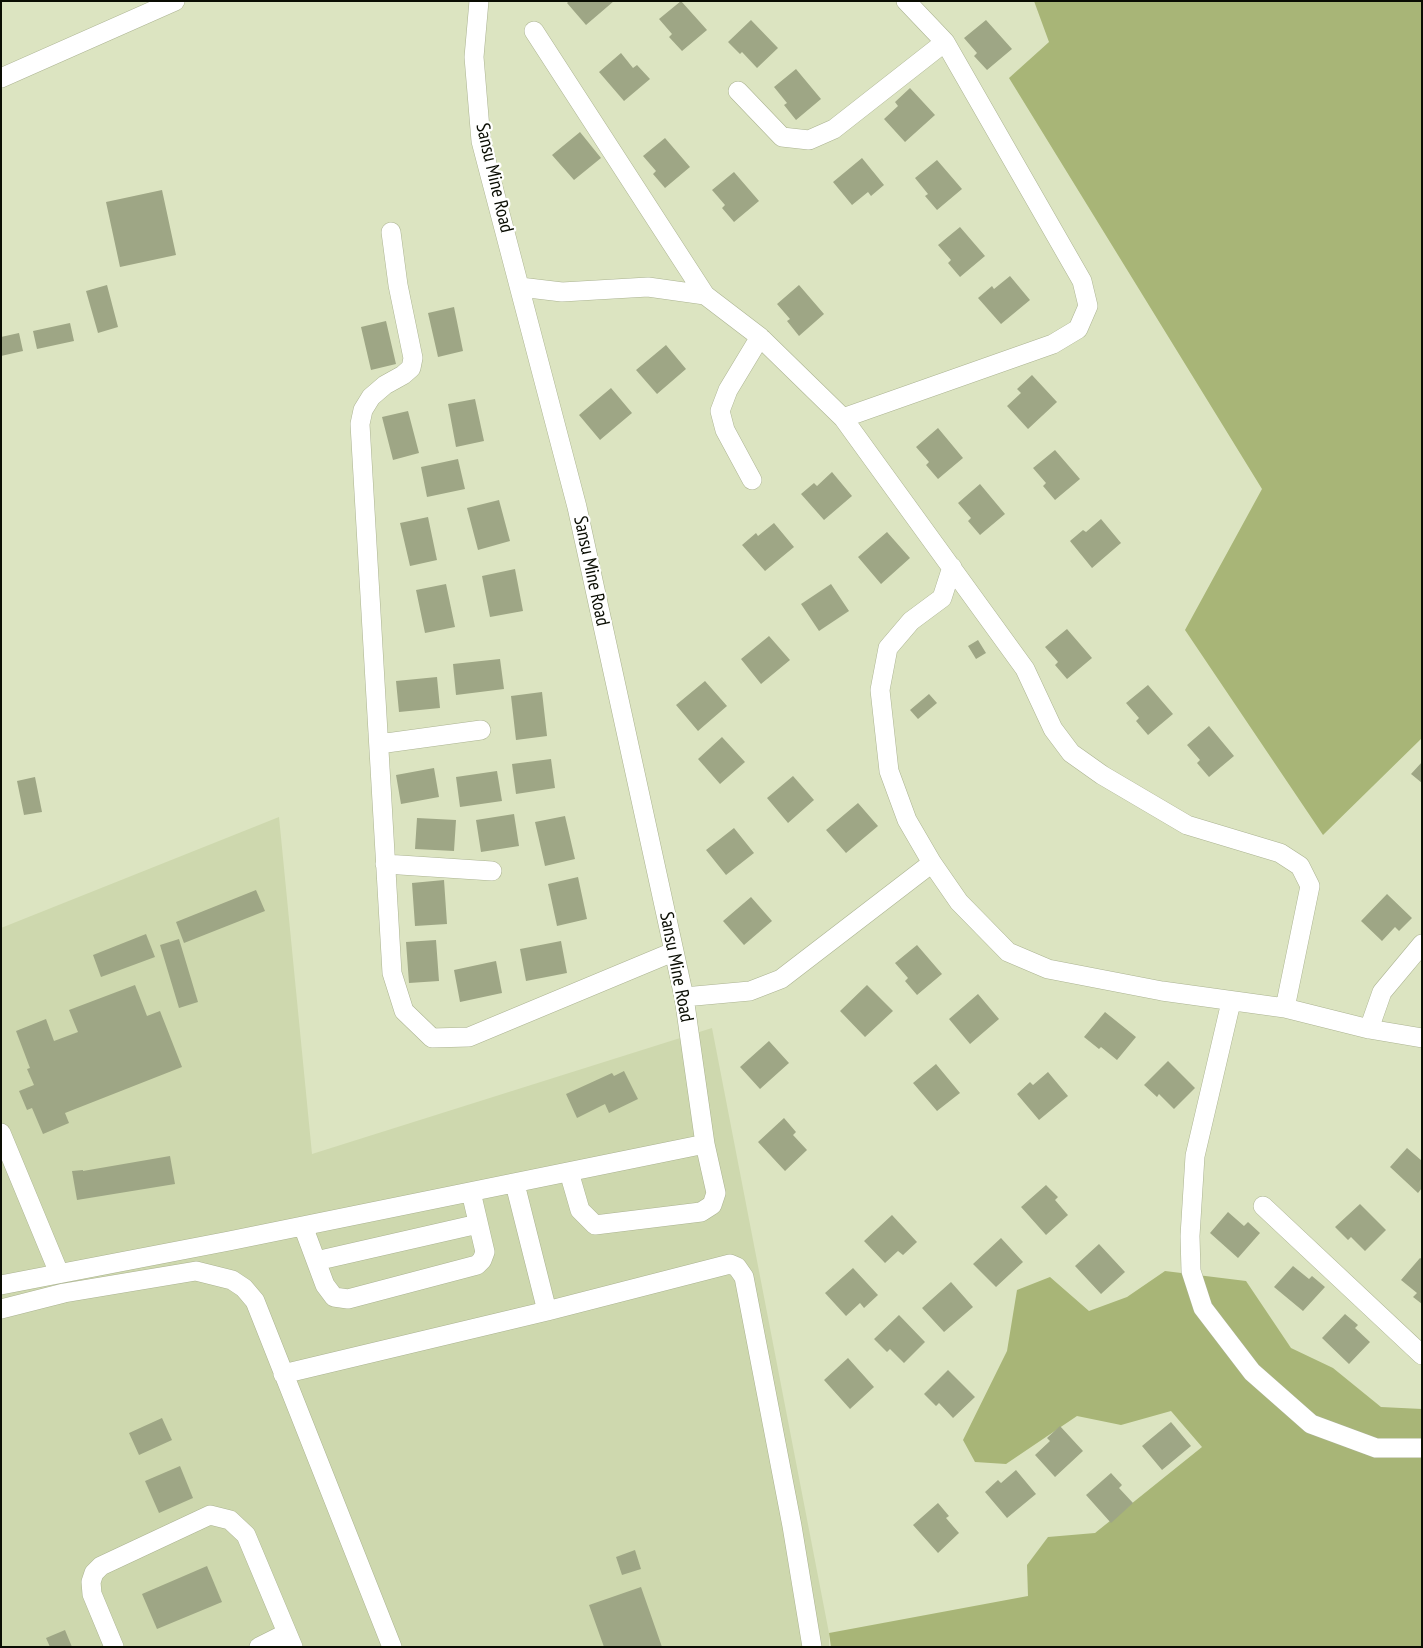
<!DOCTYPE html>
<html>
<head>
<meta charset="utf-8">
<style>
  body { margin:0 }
  #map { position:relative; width:1423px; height:1648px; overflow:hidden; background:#dce4c1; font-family:"PT Sans Narrow",sans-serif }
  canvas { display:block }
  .frame { position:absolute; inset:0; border:2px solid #0a0d03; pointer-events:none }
</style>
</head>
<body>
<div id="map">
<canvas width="1423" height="1648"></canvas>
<div class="frame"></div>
</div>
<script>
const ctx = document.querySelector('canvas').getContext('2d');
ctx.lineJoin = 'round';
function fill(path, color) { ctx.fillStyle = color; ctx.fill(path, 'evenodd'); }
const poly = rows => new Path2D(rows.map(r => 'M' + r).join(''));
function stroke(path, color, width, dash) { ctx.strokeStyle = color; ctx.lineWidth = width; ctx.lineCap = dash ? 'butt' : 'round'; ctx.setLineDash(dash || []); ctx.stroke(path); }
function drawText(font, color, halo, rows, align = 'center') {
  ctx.font = font + ' "PT Sans Narrow",sans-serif'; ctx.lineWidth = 4.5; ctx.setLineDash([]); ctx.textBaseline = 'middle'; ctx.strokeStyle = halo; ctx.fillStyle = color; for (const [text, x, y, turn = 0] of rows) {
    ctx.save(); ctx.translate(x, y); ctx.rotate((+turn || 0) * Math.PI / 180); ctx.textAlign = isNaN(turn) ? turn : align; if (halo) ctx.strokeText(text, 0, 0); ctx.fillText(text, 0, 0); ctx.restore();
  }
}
fill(poly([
  [279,817,312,1154,712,1028,829,1633,829,1647,1,1647,1,928]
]), '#ced8ae');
fill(poly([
  [1034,1,1422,1,1422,738,1323,835,1185,630,1262,489,1009,78,1049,42],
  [1165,1271,1246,1281,1291,1348,1333,1368,1381,1407,1422,1409,1422,1647,831,1647,829,1633,1028,1596,1027,1565,1048,1537,1095,1533,1202,1447,1171,1411,1121,1425,1077,1416,1006,1464,975,1462,963,1440,1007,1351,1017,1290,1050,1277,1089,1311,1127,1297]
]), '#a8b577');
fill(poly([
  [569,1,614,1,586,25,567,3],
  [681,1,707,30,682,51,669,37,672,34,659,19],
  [751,20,778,48,757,68,742,52,740,54,728,42],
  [986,20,1012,49,987,70,974,56,977,53,964,38],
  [621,53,633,68,637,65,650,79,624,101,599,72],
  [796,69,821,99,796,120,784,105,787,103,774,87],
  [910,88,935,115,905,142,884,119,898,106,895,102],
  [580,132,601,158,574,180,552,155],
  [665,138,690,167,665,188,653,174,656,171,643,156],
  [862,158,884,185,871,196,868,192,852,205,833,182],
  [937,160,962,189,937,210,925,196,928,194,915,178],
  [734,172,759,201,734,222,722,208,725,205,712,190],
  [162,190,176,255,120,267,106,202],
  [960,227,985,256,960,277,948,263,951,260,938,245],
  [1010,276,1030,300,1001,324,978,298,992,286,994,289],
  [107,285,118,327,98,333,86,291],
  [799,285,824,314,799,336,787,321,790,319,777,304],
  [454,307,463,351,438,357,428,313],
  [386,321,396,364,371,370,361,327],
  [70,323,74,341,37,349,33,331],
  [19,333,23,351,1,356,1,337],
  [666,345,686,369,657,394,636,370],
  [1032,375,1057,402,1028,429,1007,406,1021,393,1017,389],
  [611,388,632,413,600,440,579,415],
  [475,399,484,441,456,447,448,404],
  [408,411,419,453,393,460,382,417],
  [938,428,963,458,938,479,926,465,929,462,916,447],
  [1055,450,1080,479,1055,500,1043,486,1046,483,1033,468],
  [458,459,465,489,427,497,421,467],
  [832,472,852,496,824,520,801,494,814,483,817,486],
  [980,484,1005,514,980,535,968,521,971,518,958,503],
  [499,500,510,541,478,550,467,508],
  [428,517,437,560,410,566,400,523],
  [1101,519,1121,543,1092,568,1070,541,1083,530,1086,532],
  [774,523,794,547,765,571,742,545,756,533,758,536],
  [887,532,910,558,881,584,858,557],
  [515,569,523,611,490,617,482,576],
  [446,584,455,627,425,633,416,590],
  [831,584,849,611,819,631,801,604],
  [1067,629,1092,658,1067,679,1055,665,1058,662,1045,647],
  [769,636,790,660,761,684,741,659],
  [978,640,986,653,976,659,968,646],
  [500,659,504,689,456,695,453,664],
  [437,677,440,708,399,712,396,681],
  [705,681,727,706,698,731,676,705],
  [1148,685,1173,714,1148,735,1136,721,1139,718,1126,703],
  [542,692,547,736,516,740,511,696],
  [929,694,937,703,918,719,910,710],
  [1209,726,1234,756,1209,777,1197,763,1200,760,1187,745],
  [722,737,745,762,720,784,698,759],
  [551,759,555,788,516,794,512,764],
  [1422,762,1422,783,1411,774],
  [434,768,439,797,401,804,396,775],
  [497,771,502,801,460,807,456,777],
  [793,776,814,800,788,823,767,798],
  [35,777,42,812,24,815,17,781],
  [858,803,878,826,846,853,826,830],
  [514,814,519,846,481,852,476,820],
  [565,816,575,859,545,866,535,822],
  [417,818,456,820,454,851,415,849],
  [734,828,754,853,726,875,706,850],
  [578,877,587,919,557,926,548,884],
  [444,880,447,924,415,926,412,883],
  [256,890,265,911,184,943,176,922],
  [1387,894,1412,918,1399,931,1395,927,1382,941,1361,921],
  [751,897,772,921,744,945,723,921],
  [146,934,155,957,101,977,93,955],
  [179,939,198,1002,179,1008,160,945],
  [436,940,439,981,409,983,406,942],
  [561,941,567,973,526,981,520,949],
  [917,945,942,974,917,995,905,981,908,978,895,963],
  [496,961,502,993,460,1002,454,970],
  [135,985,147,1016,160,1011,182,1067,65,1113,69,1123,43,1134,32,1108,27,1110,19,1091,34,1085,27,1069,30,1068,16,1031,46,1019,54,1041,78,1032,69,1010],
  [867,985,893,1011,865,1037,840,1011],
  [978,994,999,1019,970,1044,949,1019],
  [1105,1012,1136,1037,1117,1060,1101,1047,1099,1049,1084,1037],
  [769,1041,789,1063,760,1089,740,1067],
  [1168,1061,1195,1088,1174,1109,1159,1094,1157,1097,1144,1085],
  [936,1064,960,1093,937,1111,913,1083],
  [624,1071,638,1099,609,1113,605,1104,577,1118,566,1094,612,1073,614,1076],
  [1048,1072,1068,1096,1039,1120,1017,1094,1030,1082,1033,1085],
  [784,1118,796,1132,793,1135,807,1150,785,1171,758,1142],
  [1407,1148,1422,1161,1422,1188,1418,1193,1390,1167],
  [170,1156,175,1184,77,1200,72,1171,83,1170,83,1171],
  [1046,1185,1058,1197,1055,1200,1068,1215,1046,1235,1021,1207],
  [1360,1204,1386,1230,1365,1251,1351,1237,1348,1240,1335,1227],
  [1228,1212,1244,1226,1248,1222,1260,1233,1238,1258,1210,1233],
  [892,1215,917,1242,903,1255,898,1251,885,1263,864,1241],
  [1001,1238,1023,1262,996,1287,973,1264],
  [1099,1244,1125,1272,1101,1294,1075,1266],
  [1420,1258,1422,1259,1422,1304,1413,1297,1417,1293,1401,1280],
  [1293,1266,1309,1279,1312,1276,1325,1287,1303,1311,1274,1287],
  [853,1268,878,1295,864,1308,860,1303,846,1316,825,1293],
  [951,1282,973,1307,944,1332,922,1308],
  [1345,1314,1358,1325,1355,1328,1370,1342,1349,1364,1322,1338],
  [899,1315,925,1342,904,1363,890,1349,887,1352,874,1339],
  [848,1358,874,1387,850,1409,824,1380],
  [948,1370,975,1397,953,1418,939,1403,936,1406,924,1394],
  [162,1418,172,1440,139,1455,129,1433],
  [1171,1422,1191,1446,1162,1470,1142,1446],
  [1060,1426,1083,1451,1055,1477,1035,1455,1050,1441,1047,1438],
  [180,1466,193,1498,159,1513,145,1481],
  [1016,1470,1036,1494,1007,1518,985,1492,998,1480,1001,1483],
  [1111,1473,1122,1485,1119,1488,1133,1503,1111,1523,1086,1495],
  [938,1503,949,1516,946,1518,959,1533,938,1553,913,1525],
  [635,1550,641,1569,622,1575,616,1557],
  [207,1566,222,1602,157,1629,142,1594],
  [641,1587,662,1647,604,1647,589,1605],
  [65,1630,72,1647,50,1647,46,1638]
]), '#9ea685');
const minor = poly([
  [479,1,474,57,481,141,577,507,684,997,705,1144,716,1193,712,1205,701,1212,595,1225,580,1210,569,1172],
  [906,1,945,42],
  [534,31,705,295],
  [1,78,175,1],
  [738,91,782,137,809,140,834,129,945,42,1082,281,1088,306,1078,329,1053,344,843,418],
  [391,232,398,285,413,358,411,368,403,375,385,385,371,397,363,410,360,424,392,973,404,1011,432,1038,469,1037,673,952],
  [520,287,562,292,648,287,705,295,760,337,843,418,1025,669,1053,729,1071,753,1102,775,1187,825,1280,853,1300,866,1310,886,1285,1008],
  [752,480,725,430,720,411,728,390,760,337],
  [952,567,942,598,911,621,888,648,880,690,889,771,907,820,932,863,959,902,1008,952,1048,969,1162,991,1285,1008,1369,1029,1422,1038],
  [379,744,481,730],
  [385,864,492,871],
  [684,997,750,991,781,979,932,863],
  [1231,1002,1195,1156,1190,1236,1191,1271,1203,1308,1252,1372,1311,1424,1376,1448,1422,1448],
  [1369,1029,1382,992,1422,944],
  [1,1133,59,1273],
  [515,1184,547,1311,730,1264,737,1267,744,1277,792,1526,812,1647],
  [1263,1206,1422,1355],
  [303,1226,325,1285,334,1297,348,1299,477,1265,482,1260,485,1252,471,1192],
  [316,1261,478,1224],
  [1,1285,229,1241,705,1144],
  [1,1309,64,1293,196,1271,232,1280,244,1288,255,1301,392,1647],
  [283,1374,547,1311],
  [114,1647,92,1594,91,1582,94,1573,101,1566,210,1515,230,1520,246,1535,293,1647],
  [259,1647,287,1633]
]);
stroke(minor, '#abb391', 20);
stroke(minor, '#fff', 19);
drawText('19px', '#0a0d03', '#fff', [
  ["Sansu Mine Road",494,178,77],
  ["Sansu Mine Road",591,571,78],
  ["Sansu Mine Road",676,967,79]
]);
</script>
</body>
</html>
